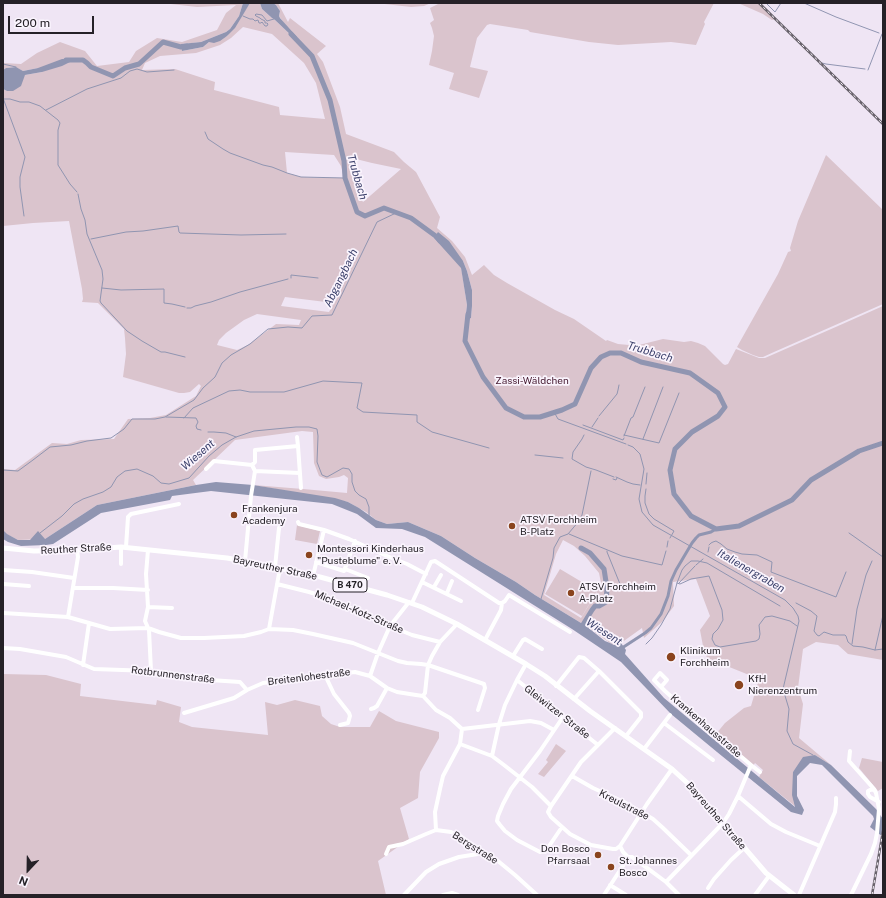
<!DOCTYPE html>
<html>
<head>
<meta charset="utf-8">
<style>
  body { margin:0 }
  #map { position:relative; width:886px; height:898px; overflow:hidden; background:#efe5f4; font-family:"Public Sans",sans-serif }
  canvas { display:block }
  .frame { position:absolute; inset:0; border:4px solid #252127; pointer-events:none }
  .north { position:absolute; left:8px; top:850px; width:40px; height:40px; -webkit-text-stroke:3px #faf4fd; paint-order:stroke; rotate:202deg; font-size:11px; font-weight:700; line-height:16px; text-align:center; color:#252127 }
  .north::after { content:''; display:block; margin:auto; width:14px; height:18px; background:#252127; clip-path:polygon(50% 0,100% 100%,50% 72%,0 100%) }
  .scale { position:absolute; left:8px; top:16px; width:86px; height:18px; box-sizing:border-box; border:2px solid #252127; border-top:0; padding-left:5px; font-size:12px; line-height:14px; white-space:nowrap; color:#252127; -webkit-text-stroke:3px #faf4fd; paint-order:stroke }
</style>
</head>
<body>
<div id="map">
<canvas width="886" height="898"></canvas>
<div class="frame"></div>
<div class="north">N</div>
<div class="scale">200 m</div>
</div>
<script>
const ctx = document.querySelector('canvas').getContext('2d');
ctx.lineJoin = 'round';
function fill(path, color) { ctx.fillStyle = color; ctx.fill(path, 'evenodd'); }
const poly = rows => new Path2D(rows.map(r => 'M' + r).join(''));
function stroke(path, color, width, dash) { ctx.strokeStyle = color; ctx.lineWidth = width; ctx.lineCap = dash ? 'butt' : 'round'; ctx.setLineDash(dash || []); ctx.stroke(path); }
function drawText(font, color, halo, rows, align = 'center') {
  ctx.font = font + ' "Public Sans",sans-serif'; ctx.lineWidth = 3.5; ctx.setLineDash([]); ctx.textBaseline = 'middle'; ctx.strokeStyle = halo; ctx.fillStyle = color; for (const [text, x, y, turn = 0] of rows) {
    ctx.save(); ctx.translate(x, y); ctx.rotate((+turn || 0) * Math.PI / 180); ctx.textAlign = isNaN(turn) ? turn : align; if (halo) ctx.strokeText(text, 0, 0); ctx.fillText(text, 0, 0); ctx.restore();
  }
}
fill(poly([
  [162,3,243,3,239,16,230,29,226,32,201,42,182,44,182,51,203,47,209,42,227,36,250,3,260,3,262,9,272,18,275,20,295,39,279,16,280,11,276,5,273,3,278,3,288,22,290,18,326,46,317,54,323,62,340,107,346,134,394,152,404,162,416,172,440,217,437,228,452,241,465,257,472,275,484,265,494,275,507,283,555,310,574,319,606,341,607,340,618,344,629,345,639,345,663,339,684,342,691,341,698,343,705,346,723,364,725,365,728,364,736,349,759,358,765,358,838,326,883,306,883,660,848,654,838,645,816,642,803,649,798,688,803,704,799,738,831,765,815,755,793,772,796,807,759,777,763,770,755,763,753,766,716,734,725,723,744,708,751,706,759,679,707,658,703,646,700,630,710,616,696,579,673,582,674,606,662,622,644,638,642,628,621,643,614,645,610,643,586,626,535,595,516,582,475,558,441,536,408,522,387,524,376,520,366,512,348,502,253,485,303,489,347,493,348,478,344,475,339,477,326,479,319,476,314,463,313,432,302,431,235,440,193,480,196,485,97,505,48,537,45,539,18,540,6,534,3,530,3,469,15,470,52,443,67,444,81,440,114,439,128,419,150,418,166,415,196,396,201,386,199,384,190,392,184,393,179,393,123,377,126,354,125,338,124,329,98,303,82,302,83,299,82,289,69,221,33,223,3,226,3,89,7,91,25,75,42,72,38,68,23,71,15,67,6,68,3,70,3,63,21,64,37,53,60,42,85,51,97,66,129,62,136,51,157,38,182,42,217,30,226,13,236,5,197,7],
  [243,27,272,34,304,63,316,83,325,119,280,115,279,107,214,90,215,82,175,69,142,70,145,63,160,56,196,53,220,45,231,38],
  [285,152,334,155,341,166,344,178,301,177,287,173],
  [352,158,372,163,401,169,363,202,355,189],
  [463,261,467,271,472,290,472,306,471,318,465,320,467,305,461,267],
  [285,297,334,303,329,312,281,306],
  [257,314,301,320,299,325,276,324,248,345,237,350,217,345,219,340,226,333,244,320],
  [563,540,574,546,585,556,599,573,601,583,598,590,581,618,544,595,556,554],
  [376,3,431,3,424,6,411,7],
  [439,3,714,3,704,22,705,24,696,45,671,42,618,45,589,42,530,32,528,30,490,24,487,25,477,38,470,67,488,71,479,98,449,89,454,73,429,65,432,51,434,36,432,28,430,23,434,20,430,8,438,4],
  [738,3,758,3,775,19,772,20,763,14],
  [826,155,883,210,883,304,774,352,763,357,759,357,753,355,742,350,737,347,778,274,788,252,791,251,790,248,798,221],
  [297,525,320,531,317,544,295,540],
  [560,569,597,591,582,616,545,594],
  [3,674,46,675,81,684,80,696,156,705,157,700,181,707,179,722,192,727,268,735,265,702,277,705,295,700,320,706,322,716,331,724,340,727,370,727,379,711,396,721,439,732,439,738,420,772,418,798,400,808,409,839,378,861,386,895,3,895],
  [556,744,566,751,544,777,538,774,548,762,546,760],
  [862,758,883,762,883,788,878,791,859,768]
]), '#dac4cd');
fill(poly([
  [243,3,250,3,235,28,227,36,220,41,214,43,209,42,203,47,182,51,181,44,201,42,226,32,230,29,239,16],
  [260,3,273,3,276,5,280,11,279,16,280,18,297,37,295,39,275,20,272,18,262,9],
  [62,59,72,59,70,62,62,66,42,72,25,75,21,86,13,91,7,91,3,89,3,70,6,68,16,67,23,71,38,68],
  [438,232,449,241,463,261,467,271,472,290,472,306,471,318,465,321,467,305,461,268,434,238],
  [216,482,253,485,335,498,348,502,359,508,376,520,387,524,408,522,441,536,475,558,516,582,535,595,586,626,605,641,610,643,614,645,621,643,626,650,625,654,664,698,795,807,792,795,793,772,803,757,815,755,831,765,876,809,883,819,883,837,870,827,874,819,873,816,822,765,810,763,797,776,797,796,804,810,802,815,791,812,717,752,671,714,621,662,572,629,425,537,402,529,376,528,357,514,332,504,211,491,172,496,170,500,101,513,53,544,46,545,21,546,8,542,3,539,3,530,7,534,18,540,30,540,38,531,45,539,48,537,97,505,196,485]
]), '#9095b1');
stroke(poly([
  [766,3,775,12,781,3],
  [804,3,836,17,879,33],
  [243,16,250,19,253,19,255,21,258,20,259,23,261,23,262,22,265,26,267,26,268,24,267,23,265,23,265,21,261,19,260,18,256,16,255,15,256,14,262,15,267,21,274,19],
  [3,64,16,67],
  [820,64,822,63,826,64,865,69],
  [868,70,882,34],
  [3,98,25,157,20,177,20,187,24,216],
  [4,99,10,99,20,102,29,102,40,106,58,120,60,123,58,130,58,165,70,184,77,192],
  [46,110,87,89,121,78,130,71,137,69,147,72,174,70],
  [205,132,208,139,223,149,230,153,263,165,272,167,287,173,301,177,345,178],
  [78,194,81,209,85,220,87,234,102,270,103,279,100,301,101,303,127,331,142,341,161,352,165,352,185,357],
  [91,239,126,232,143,231,178,226,179,232,180,233,241,235,286,234],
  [291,278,291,275,318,278],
  [102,288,121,290,164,289,164,303,172,304,185,307],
  [187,308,191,308,195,306,211,302,240,292,288,279],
  [554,412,558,419,626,444],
  [599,416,617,394,618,390,619,385],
  [166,417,196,418,198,422,196,426,197,429,201,430],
  [184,418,193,408,229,391,240,390,250,392,284,392,323,381,362,383,357,408,363,412,417,415,417,422,432,432,489,448],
  [583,425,623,440,624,438],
  [592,427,598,418],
  [208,432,214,432,226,433,236,437],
  [584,435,582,439,573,452,572,459,586,467,596,470,614,477],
  [624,435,659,443,679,393],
  [624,436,631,418,633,417,645,387],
  [643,439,663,387],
  [628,445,633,447,640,454,644,469,639,499,642,512,653,525,785,600,793,608,798,616,799,621,783,689,789,709,787,731,793,744,813,755],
  [535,455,563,458],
  [3,470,18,471,33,460,50,447,71,445,87,441,111,438,124,429,132,419,155,419,165,417,194,400,203,388,215,377,222,363,231,355,250,344,268,329,288,327,302,328,312,316,332,315,377,222,396,213],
  [616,477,627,482,633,484,640,485],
  [613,479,616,480,617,478],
  [646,484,647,473],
  [646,489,645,496,645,503,649,514,654,519,674,531,670,538],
  [40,533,62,516,74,504,83,499,103,492,111,487,117,477,125,471,137,469,153,476,161,483,169,484,189,478,209,456,222,445,236,437,254,431,296,427,309,427,317,429,318,436,317,462,322,475,327,477,343,468,349,469,352,474,352,482,355,491,359,495,366,499,369,507,369,516],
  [849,533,883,557],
  [569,534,622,556,662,565,666,551],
  [709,545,711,543,713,542,716,541,721,544,727,549,735,552,742,554,757,555,772,562,771,572,836,597,846,572],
  [667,547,668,541],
  [607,551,607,552,620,584],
  [708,552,709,547],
  [696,565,703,559],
  [677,583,680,584,691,579,709,576,722,610,723,620,718,629,713,634,712,639,715,645,720,647,756,641,759,639,760,634,759,625,765,617,772,616,790,621,797,626],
  [679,583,695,566],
  [541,599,553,558,554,548,560,537,568,534,579,521,582,515,591,471],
  [796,603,811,611,817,616,814,631,817,635,819,636,824,632,833,635,845,635,846,636,848,642,853,646,863,647,875,650,883,649],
  [646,644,652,638,661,625,670,609,677,583,682,570,685,566,691,561,698,561,707,563,780,606],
  [852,644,857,609,866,575,872,561],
  [875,650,883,615]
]), '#9095b1', 1);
stroke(poly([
  [622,648,645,633,651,628,661,614,668,596,671,581,676,570,692,543,696,538,699,535,711,532,716,529]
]), '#9095b1', 3);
stroke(poly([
  [291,34,312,56,330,100,344,161,345,178,357,212,365,216,384,208,411,218,437,237,440,241],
  [66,60,83,60,87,63,91,67,113,76,125,68,139,64,163,42,181,47,187,46],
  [468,314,465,341,483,377,506,408,524,417,540,417,562,410,575,404,591,368,601,357,610,353,621,353,641,362,690,373,718,393,725,407,718,416,692,432,675,449,670,470,674,494,691,516,716,529,739,526,792,500,811,480,859,451,883,443],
  [581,628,592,610,595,606,599,606,606,602,607,588,604,569,590,553,581,548]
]), '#9095b1', 5);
stroke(poly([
  [297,437,298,446],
  [206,469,214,461,252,465],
  [255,471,300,473],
  [298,522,299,524,324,530,349,539,387,556,407,564,426,574],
  [126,547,128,517,131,514,179,504],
  [148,550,146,574,148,607,145,621,149,630,151,671],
  [245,561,251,496,255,471,252,465,255,462,255,450,298,446,301,488],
  [316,562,344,571,355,541],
  [121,564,121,547],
  [275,567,279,528,281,523],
  [345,569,368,578],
  [3,570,32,572,74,578],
  [313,576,324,530],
  [422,582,461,601],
  [3,584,29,586],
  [277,584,309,592,329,598,390,626,412,635,440,642],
  [434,587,441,575],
  [73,588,113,588,148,590],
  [447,593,452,581],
  [412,603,431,562,435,561,499,603,502,603,505,601,509,595,570,632],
  [148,607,172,608],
  [3,613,68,617,110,629,148,628,159,632,181,638,204,638,244,636,261,632,269,629,293,630,313,634,353,643,398,661,407,663,421,664,428,665,484,684,485,688,478,710],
  [68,617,78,557,77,550],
  [269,629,280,568],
  [485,640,501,610,502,603],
  [3,648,20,649,66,657,94,669,151,671,195,679,240,682,247,690],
  [513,656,523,640,525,639,542,649],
  [83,665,89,623],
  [325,675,334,694,349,713,350,716,348,723,340,725],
  [370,676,378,653,390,626,409,602],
  [517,680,598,745],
  [556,686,579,657,584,658,599,671,641,713,641,717,626,736],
  [661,687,667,680,660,673,654,680,665,691,684,708,751,765,738,796,729,814,723,823,666,882],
  [423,696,425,693,428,665,432,656,440,642,457,624],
  [574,699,599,671],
  [371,709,374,708,377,706,387,688],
  [184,713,234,698,247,690,263,683,355,672,370,676,387,688,397,692,416,695,423,696,436,710,450,718,462,729,530,721,541,723,554,730],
  [664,723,713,760],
  [615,728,581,762,551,806,548,812,551,817,570,834,591,845,613,849,616,849,620,846,647,804,672,769],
  [460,744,492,756,504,765,532,787,551,806],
  [644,749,670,715],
  [850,751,849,761,874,789,876,793,879,809,877,833,875,843,871,854,851,895],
  [492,756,499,724,505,705,517,680,526,664],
  [751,765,760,772],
  [572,776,593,788,624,802,653,819,663,828,691,855],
  [874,789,870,790,868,791,868,794,870,797,879,802],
  [738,796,771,824,786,832,820,846],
  [562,827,545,852,540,852,517,840,505,831,500,825,497,821,498,816,503,804,511,789,540,751,563,717],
  [436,830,435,812,440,789,443,776,460,744,462,729],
  [620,846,623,852,628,857],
  [386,854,389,847,403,844,426,834,436,830,451,832,460,836,484,853,498,861,515,875,537,895],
  [628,857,632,857,639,862,666,882,679,895],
  [610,885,626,895],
  [708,888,714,879,731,860,744,848],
  [404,895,426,872,439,864,459,857,484,853],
  [443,895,452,893,458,895],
  [604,895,626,861,628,857],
  [755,895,769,876],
  [799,895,835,812,836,804,836,798]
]), '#fff', 4);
stroke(poly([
  [3,548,34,551,78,550,121,547,227,558,275,567,320,577,387,595,422,607,457,624,526,664,545,676,590,711,672,769,694,789,766,873,794,895]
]), '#fff', 5);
const rail = poly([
  [759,3,883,124],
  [872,895,883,831]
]);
stroke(rail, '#67616a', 2.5);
stroke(rail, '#faf4fd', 1, [3]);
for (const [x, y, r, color] of [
  [234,515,4,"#8a441e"],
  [512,526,4,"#8a441e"],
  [309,555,4,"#8a441e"],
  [571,593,4,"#8a441e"],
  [671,657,5,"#8a441e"],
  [739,685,5,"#8a441e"],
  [598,855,4,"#8a441e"],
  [611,867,4,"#8a441e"]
]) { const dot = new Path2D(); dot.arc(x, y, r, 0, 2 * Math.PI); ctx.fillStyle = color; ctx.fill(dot); stroke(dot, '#faf4fd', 1.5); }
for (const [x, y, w] of [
  [350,585,34]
]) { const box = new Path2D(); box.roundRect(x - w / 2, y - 7, w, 14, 3); ctx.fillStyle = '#faf4fd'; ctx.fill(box); stroke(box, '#252127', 1); }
drawText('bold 9px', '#252127', null, [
  ["B 470",350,585]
]);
drawText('10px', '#44192f', '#faf4fd', [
  ["Zassi-Wäldchen",532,381]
]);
drawText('10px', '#252127', '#faf4fd', [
  ["Frankenjura",242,509],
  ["Academy",242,521],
  ["ATSV Forchheim",520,520],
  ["B-Platz",520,532],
  ["Montessori Kinderhaus",317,549],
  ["\"Pusteblume\" e. V.",317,561],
  ["ATSV Forchheim",579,587],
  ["A-Platz",579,599],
  ["Klinikum",680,651],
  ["Forchheim",680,663],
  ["KfH",748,679],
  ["Nierenzentrum",748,691],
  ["Don Bosco",590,849,"right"],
  ["Pfarrsaal",590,861,"right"],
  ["St. Johannes",619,861],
  ["Bosco",619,873]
], 'left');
drawText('10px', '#252127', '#faf4fd', [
  ["Reuther Straße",76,549,-3],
  ["Bayreuther Straße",275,568,12],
  ["Michael-Kotz-Straße",359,612,23],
  ["Rotbrunnenstraße",173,675,7],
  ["Breitenlohestraße",309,677,-7],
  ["Gleiwitzer Straße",557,712,38],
  ["Krankenhausstraße",706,726,41],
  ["Kreulstraße",624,805,27],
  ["Bayreuther Straße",716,816,49],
  ["Bergstraße",475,848,32]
]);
drawText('italic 11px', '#3a3f6a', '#faf4fd', [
  ["Trubbach",357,177,74],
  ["Abgangbach",341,278,-64],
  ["Trubbach",650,352,17],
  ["Wiesent",198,455,-41],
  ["Italienergraben",751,571,30],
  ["Wiesent",604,632,33]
]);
</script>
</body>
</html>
